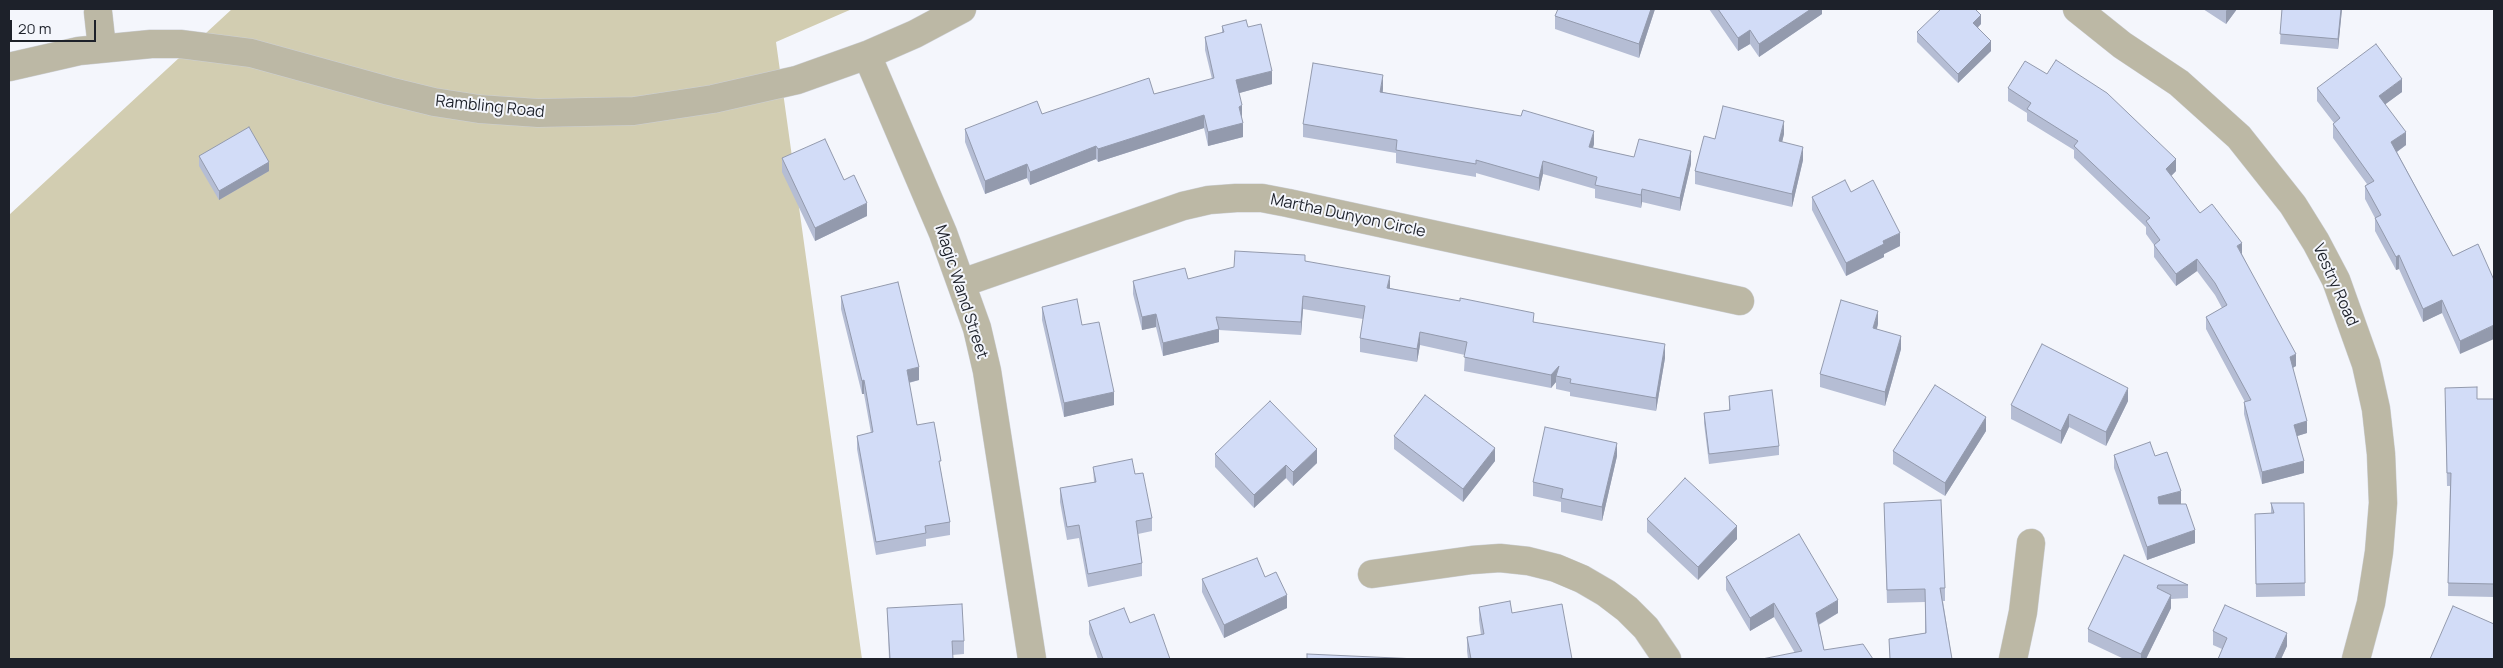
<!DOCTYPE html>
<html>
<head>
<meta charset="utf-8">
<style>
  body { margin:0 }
  #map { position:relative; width:2503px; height:668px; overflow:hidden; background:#f4f6fc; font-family:Manrope,sans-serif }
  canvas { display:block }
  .frame { position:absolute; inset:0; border:10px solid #1d212a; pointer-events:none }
  .scale { position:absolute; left:10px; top:20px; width:86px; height:22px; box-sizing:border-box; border:2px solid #1d212a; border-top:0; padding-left:6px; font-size:15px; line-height:18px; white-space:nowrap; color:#1d212a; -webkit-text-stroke:4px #f4f6fc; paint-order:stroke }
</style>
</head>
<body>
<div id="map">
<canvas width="2503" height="668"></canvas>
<div class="frame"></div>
<div class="scale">20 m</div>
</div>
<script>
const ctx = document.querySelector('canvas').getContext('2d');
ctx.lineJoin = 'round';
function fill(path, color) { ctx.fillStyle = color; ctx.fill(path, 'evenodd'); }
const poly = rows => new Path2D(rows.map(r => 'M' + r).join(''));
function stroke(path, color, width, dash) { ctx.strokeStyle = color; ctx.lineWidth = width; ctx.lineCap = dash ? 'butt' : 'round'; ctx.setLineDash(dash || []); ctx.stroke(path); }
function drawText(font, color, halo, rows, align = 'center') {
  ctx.font = font + ' Manrope,sans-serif'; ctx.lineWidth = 4; ctx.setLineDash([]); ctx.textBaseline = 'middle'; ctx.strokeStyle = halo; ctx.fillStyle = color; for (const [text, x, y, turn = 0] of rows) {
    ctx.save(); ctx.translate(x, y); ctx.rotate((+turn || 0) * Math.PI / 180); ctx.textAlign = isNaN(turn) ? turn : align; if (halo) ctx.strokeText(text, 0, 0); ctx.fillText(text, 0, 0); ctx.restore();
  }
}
fill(poly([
  [232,9,852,9,776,42,862,659,9,659,9,215]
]), '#d2cdb1');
const minor = poly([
  [2077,9,2122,45,2179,83,2239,137,2293,205,2316,242,2336,280,2366,364,2376,409,2381,454,2383,503,2379,552,2371,603,2356,659],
  [98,12,102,48],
  [867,55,943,233,977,328,987,371,1032,659],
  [9,67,79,51,151,44,180,44,251,53,389,91,434,102,479,109,538,113,634,111,713,99,797,80,867,55,915,34,962,9],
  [962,283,1183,206,1209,200,1236,198,1262,198,1288,203,1740,301],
  [1372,574,1472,560,1500,558,1528,561,1556,568,1582,579,1606,593,1627,609,1646,628,1667,659],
  [2013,659,2023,612,2031,543]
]);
stroke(minor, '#cdd0d6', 29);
stroke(minor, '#bcb8a5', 28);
fill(poly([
  [1655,9,1639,58,1555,29,1555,16],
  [1709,9,1822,9,1822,14,1759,57,1750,44,1738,51],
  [2203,9,2237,9,2226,24],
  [2282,9,2342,9,2338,49,2280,44],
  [1981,24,1978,27,1991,51,1958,83,1917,42,1917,32],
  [1222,26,1248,27,1272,84,1239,93,1243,137,1208,146,1204,128,1098,162,1096,159,1030,185,1027,178,985,194,965,142,965,129,1042,114,1154,94,1212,79,1205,50,1205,37,1222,33],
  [2008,88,2176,171,2171,176,2200,213,2242,254,2296,366,2293,368,2307,433,2297,436,2304,473,2262,484,2244,414,2244,402,2245,402,2206,329,2206,317,2222,308,2215,295,2197,271,2176,286,2154,257,2154,245,2146,234,2146,227,2074,158,2074,150,2027,121,2027,113,2008,101],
  [2317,88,2402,92,2385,104,2406,145,2397,152,2453,256,2478,244,2460,354,2442,313,2423,322,2399,269,2396,270,2375,231,2375,218,2365,199,2365,186,2367,184,2333,138,2333,124,2334,123,2317,101],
  [1383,89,1383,92,1594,144,1593,148,1634,157,1691,164,1680,211,1642,202,1641,208,1595,198,1595,189,1543,174,1539,191,1476,173,1476,177,1396,163,1396,153,1303,137,1303,124],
  [1784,134,1782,142,1803,160,1792,207,1695,184,1695,171,1715,139],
  [199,156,269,171,219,200,199,166],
  [782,158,844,180,867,216,815,241,782,172],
  [1851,192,1900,246,1884,254,1884,257,1846,276,1812,210,1812,197],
  [1305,261,1390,288,1534,322,1665,358,1656,411,1570,396,1570,392,1556,389,1556,382,1551,388,1464,371,1465,355,1420,345,1417,362,1360,352,1360,338,1363,319,1303,309,1301,335,1219,330,1219,342,1163,356,1156,327,1142,330,1133,294,1133,281,1188,279],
  [841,296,919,380,909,383,917,425,941,472,950,522,950,535,926,539,926,546,876,555,857,449,857,436,871,433,864,394,862,394,841,309],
  [1042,307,1082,325,1114,405,1064,417,1042,320],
  [1878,324,1877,329,1901,349,1885,406,1820,387,1820,374],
  [1729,396,1779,446,1779,455,1709,464,1704,423,1704,413,1729,410],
  [2477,399,2494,399,2494,597,2448,596,2450,486,2447,486,2445,401],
  [2128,401,2106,446,2069,427,2061,444,2011,419,2011,405],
  [1986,431,1945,496,1893,464,1893,451],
  [1394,436,1495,461,1463,502,1394,449],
  [1215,454,1317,463,1293,486,1286,478,1254,508,1215,467],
  [2114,455,2155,456,2181,504,2195,543,2147,560,2114,468],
  [1617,456,1602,521,1561,512,1561,502,1533,496,1533,482],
  [1093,467,1135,474,1152,518,1152,531,1138,534,1142,563,1142,576,1088,587,1079,538,1067,540,1060,502,1060,488,1094,482],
  [1884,503,1945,588,1945,601,1943,601,1952,659,1890,659,1889,639,1925,633,1925,602,1887,603],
  [2271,503,2304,503,2305,596,2256,597,2255,514,2271,514],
  [1647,519,1737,539,1698,580,1647,532],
  [2124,555,2188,585,2188,598,2171,599,2171,608,2146,659,2124,659,2088,642,2088,629],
  [1265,577,1287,608,1224,638,1202,592,1202,579],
  [1726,577,1838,613,1819,625,1824,650,1795,653,1774,617,1750,631,1726,590],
  [1479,607,1512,613,1572,659,1468,659,1467,651,1467,637,1481,635,1479,620],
  [887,608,964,641,964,654,952,655,953,659,889,659],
  [1089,621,1130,623,1170,659,1098,659,1089,634],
  [2213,631,2287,646,2281,659,2218,659,2222,649,2213,645]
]), '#b5bdd4');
fill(poly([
  [1651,9,1655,9,1639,58,1639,44],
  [1811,9,1822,9,1822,14,1759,57,1759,44],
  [2227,9,2237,9,2226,24,2226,11],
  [2341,9,2342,9,2338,49,2338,39],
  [1981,15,1981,24,1973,32,1973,23],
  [1750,30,1750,44,1738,51,1738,38],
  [1991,41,1991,51,1958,83,1958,74],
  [1272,71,1272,84,1236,94,1236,80],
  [1383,75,1383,89,1380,105,1380,92],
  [2402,79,2402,92,2379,109,2379,96],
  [1242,105,1242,119,1239,107],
  [1204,115,1204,128,1098,162,1098,149],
  [1784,121,1784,134,1779,155,1779,141],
  [1243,123,1243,137,1208,146,1208,132],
  [1594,131,1594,144,1589,160,1589,147],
  [2406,132,2406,145,2391,156,2391,142],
  [1096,146,1096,159,1030,185,1030,172],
  [1803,147,1803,160,1792,207,1792,194],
  [1691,151,1691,164,1680,211,1680,198],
  [2176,159,2176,171,2166,181,2166,169],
  [1543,161,1543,174,1539,191,1539,178],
  [269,162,269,171,219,200,219,191],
  [1027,164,1027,178,985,194,985,181],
  [1642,189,1642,202,1641,208,1641,195],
  [867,203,867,216,815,241,815,228],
  [1900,233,1900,246,1884,254,1884,257,1846,276,1846,263,1883,241],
  [2242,243,2242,255,2237,246],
  [2399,255,2399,269,2396,270,2396,257],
  [2197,259,2197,271,2176,286,2176,274],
  [1390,276,1390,290,1387,288],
  [1303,296,1303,309,1301,335,1301,322],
  [2442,300,2442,313,2423,322,2423,309],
  [1878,311,1878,324,1873,341,1873,328],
  [1156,314,1156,327,1142,330,1142,317],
  [2494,325,2494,339,2460,354,2460,341],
  [1219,329,1219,342,1163,356,1163,343],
  [1420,332,1420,345,1417,362,1417,349],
  [1901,336,1901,349,1885,406,1885,392],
  [1665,344,1665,358,1656,411,1656,398],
  [2296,354,2296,366,2290,369,2290,357],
  [1559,366,1556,376,1556,382,1551,388,1551,375],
  [919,367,919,380,907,383,907,370],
  [864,380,864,394,862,394,862,381],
  [2128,388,2128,401,2106,446,2106,432],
  [1114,392,1114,405,1064,417,1064,403],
  [2069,414,2069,427,2061,444,2061,431],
  [1986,417,1986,431,1945,496,1945,483],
  [2307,421,2307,433,2294,437,2294,425],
  [1617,443,1617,456,1602,521,1602,507],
  [1495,448,1495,461,1463,502,1463,489],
  [1317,449,1317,463,1293,486,1293,472],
  [2304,461,2304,473,2262,484,2262,472],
  [1286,465,1286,478,1254,508,1254,495],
  [2181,491,2181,504,2158,510,2158,497],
  [1737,526,1737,539,1698,580,1698,567],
  [2195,530,2195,543,2147,560,2147,547],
  [1287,595,1287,608,1224,638,1224,625],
  [2171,595,2171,608,2146,659,2141,659,2141,654],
  [1838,600,1838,613,1816,626,1816,613],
  [1774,603,1774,617,1750,631,1750,618],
  [2287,633,2287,646,2281,659,2275,659]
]), '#939aad');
const building = poly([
  [1558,9,1651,9,1639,44,1555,16,1558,9],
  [1718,9,1811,9,1759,44,1750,30,1738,38,1718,9],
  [1941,9,1975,9,1981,15,1973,23,1991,41,1958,74,1917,32,1941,9],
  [2282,9,2341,9,2338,39,2280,34,2282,9],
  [1246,20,1248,27,1261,24,1272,71,1236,80,1242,105,1239,107,1243,123,1208,132,1204,115,1098,149,1096,146,1030,172,1027,164,985,181,965,129,1037,101,1042,114,1149,78,1154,94,1214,78,1205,37,1224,32,1222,26,1246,20],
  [2376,44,2402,79,2379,96,2406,132,2391,142,2453,256,2478,244,2494,280,2494,325,2460,341,2442,300,2423,309,2399,255,2396,257,2375,218,2381,215,2365,186,2374,181,2333,124,2340,118,2317,88,2376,44],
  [2056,60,2107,93,2176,159,2166,169,2200,213,2212,204,2242,243,2237,246,2296,354,2290,357,2307,421,2294,425,2304,461,2262,472,2244,402,2251,400,2206,317,2227,305,2215,283,2197,259,2176,274,2154,245,2160,240,2146,221,2150,218,2074,146,2078,141,2027,109,2031,103,2008,88,2025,61,2047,74,2056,60],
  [1313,63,1383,75,1380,92,1521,116,1523,110,1594,131,1589,147,1634,157,1639,139,1691,151,1680,198,1642,189,1641,195,1595,185,1597,177,1543,161,1539,178,1476,160,1476,164,1396,150,1397,140,1303,124,1313,63],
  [1723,106,1784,121,1779,141,1803,147,1792,194,1695,171,1704,136,1715,139,1723,106],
  [249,127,269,162,219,191,199,156,249,127],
  [825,139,844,180,854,175,867,203,815,228,782,158,825,139],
  [1845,180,1851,192,1873,180,1900,233,1883,241,1884,244,1846,263,1812,197,1845,180],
  [1235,251,1305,255,1305,261,1390,276,1387,288,1460,301,1460,298,1534,313,1533,322,1665,344,1656,398,1570,383,1571,379,1556,376,1559,366,1551,375,1464,357,1467,342,1420,332,1417,349,1360,338,1365,306,1303,296,1301,322,1216,317,1219,329,1163,343,1156,314,1142,317,1133,281,1185,268,1188,279,1234,267,1235,251],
  [898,282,919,367,907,370,917,425,934,422,941,461,939,461,950,522,925,526,926,533,876,542,857,436,873,432,864,380,862,381,841,296,898,282],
  [1077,299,1082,325,1099,322,1114,392,1064,403,1042,307,1077,299],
  [1841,300,1878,311,1873,328,1901,336,1885,392,1820,374,1841,300],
  [2042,344,2128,388,2106,432,2069,414,2061,431,2011,405,2042,344],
  [1935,385,1986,417,1945,483,1893,451,1935,385],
  [2477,387,2477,399,2494,399,2494,584,2448,583,2451,473,2447,473,2445,388,2477,387],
  [1772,390,1779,446,1709,454,1704,413,1730,410,1729,396,1772,390],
  [1425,395,1495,448,1463,489,1394,436,1425,395],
  [1270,401,1317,449,1293,472,1286,465,1254,495,1215,454,1270,401],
  [1545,427,1617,443,1602,507,1561,498,1563,489,1533,482,1545,427],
  [2150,442,2155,456,2167,452,2181,491,2158,497,2159,504,2186,504,2195,530,2147,547,2114,455,2150,442],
  [1132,459,1135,474,1143,473,1152,518,1136,521,1142,563,1088,574,1079,525,1067,527,1060,488,1096,482,1093,467,1132,459],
  [1685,478,1737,526,1698,567,1647,519,1685,478],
  [1941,500,1945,588,1940,588,1952,659,1890,659,1889,639,1926,633,1925,589,1887,590,1884,503,1941,500],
  [2271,503,2304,503,2305,583,2256,584,2255,514,2274,513,2271,503],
  [1799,534,1838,600,1816,613,1824,650,1863,644,1873,659,1762,659,1802,651,1774,603,1750,618,1726,577,1799,534],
  [2124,555,2188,585,2158,585,2157,588,2171,595,2141,654,2088,629,2124,555],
  [1257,558,1265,577,1276,572,1287,595,1224,625,1202,579,1257,558],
  [1510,601,1512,613,1562,604,1572,659,1471,659,1467,637,1484,634,1479,607,1510,601],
  [962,604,964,641,952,641,953,659,890,659,887,608,962,604],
  [2225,605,2287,633,2275,659,2218,659,2227,638,2213,631,2225,605],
  [2453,606,2494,624,2494,659,2430,659,2453,606],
  [1124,608,1130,623,1154,614,1170,659,1103,659,1089,621,1124,608],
  [1307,654,1418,659,1307,659,1307,654]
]);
fill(building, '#d2dcf7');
stroke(building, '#939aad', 1);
drawText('16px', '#1d212a', '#f4f6fc', [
  ["Rambling Road",490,107,6],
  ["Martha Dunyon Circle",1348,216,12],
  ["Vestry Road",2335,285,66],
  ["Magic Wand Street",961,292,72]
]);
</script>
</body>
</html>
